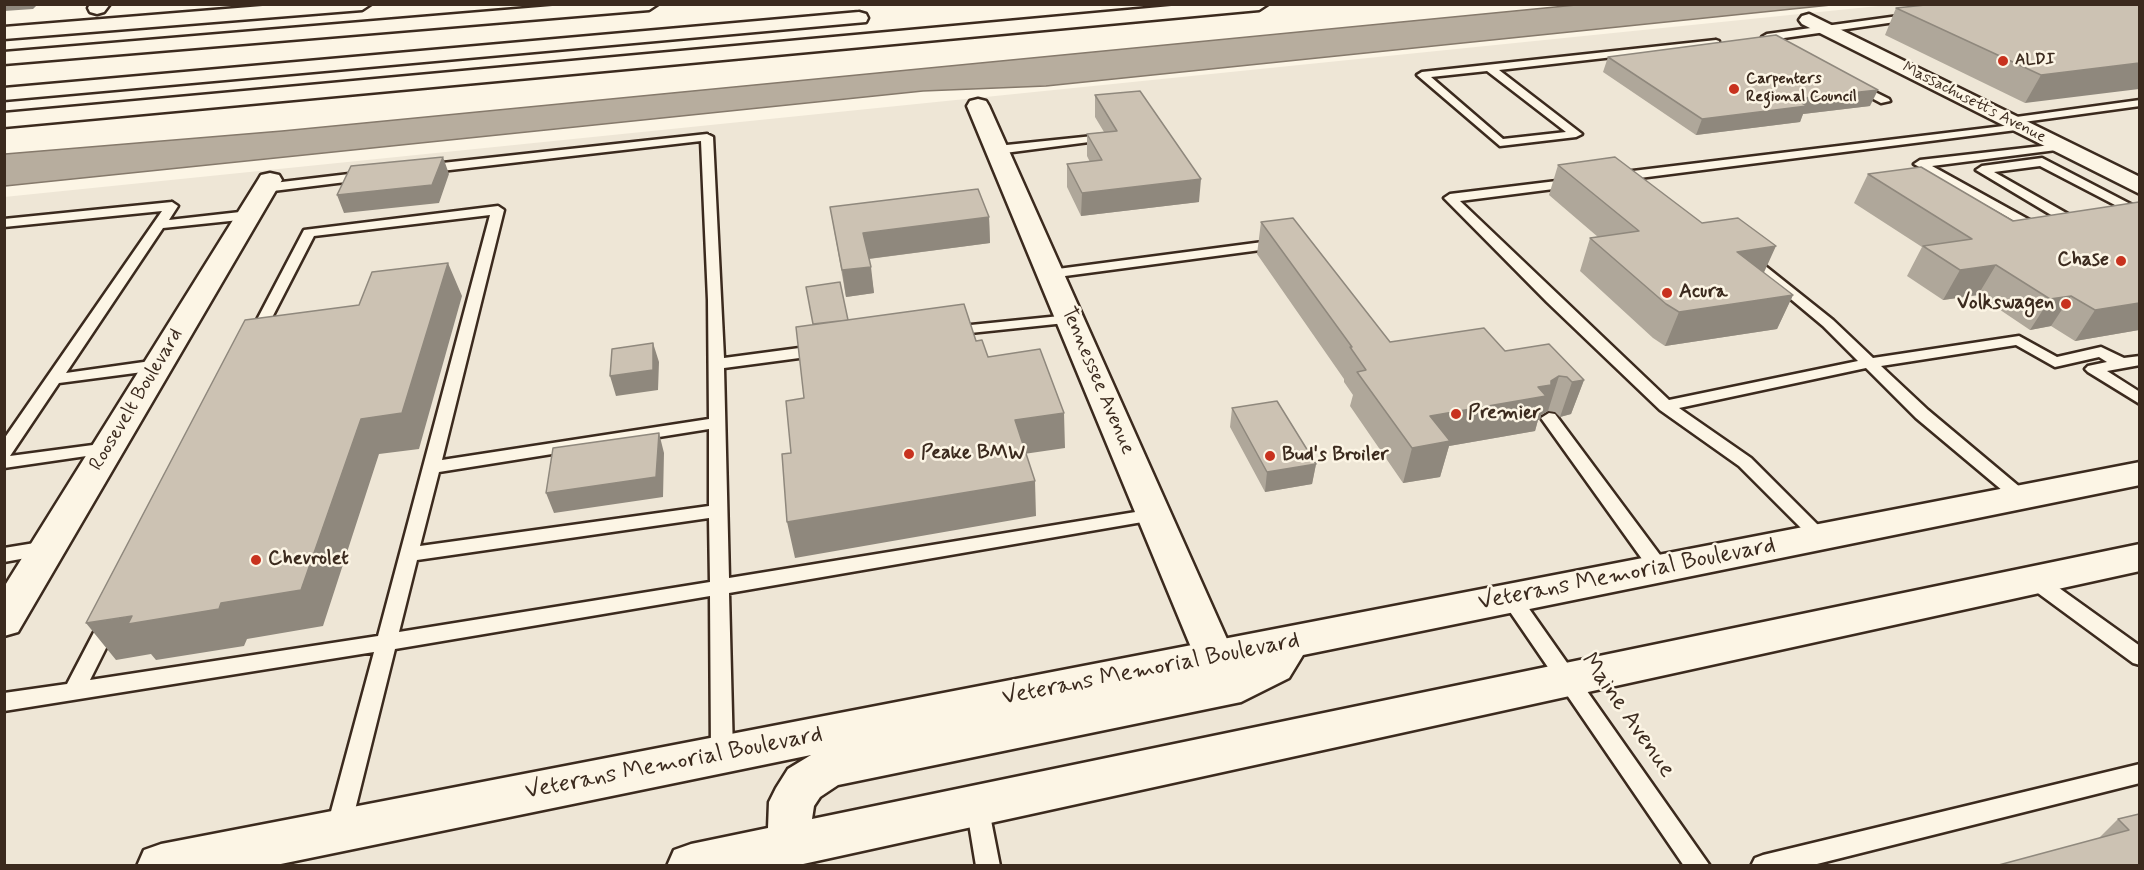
<!DOCTYPE html>
<html>
<head>
<meta charset="utf-8">
<style>
  body { margin:0 }
  #map { position:relative; width:2144px; height:870px; overflow:hidden; background:#fcf5e5; font-family:Mynerve,sans-serif }
  canvas { display:block }
  .frame { position:absolute; inset:0; border:6px solid #3b2a1e; pointer-events:none }
</style>
</head>
<body>
<div id="map">
<canvas width="2144" height="870"></canvas>
<div class="frame"></div>
</div>
<script>
const ctx = document.querySelector('canvas').getContext('2d');
ctx.lineJoin = 'round';
function fill(path, color) { ctx.fillStyle = color; ctx.fill(path, 'evenodd'); }
const poly = rows => new Path2D(rows.map(r => 'M' + r).join(''));
function stroke(path, color, width, dash) { ctx.strokeStyle = color; ctx.lineWidth = width; ctx.lineCap = dash ? 'butt' : 'round'; ctx.setLineDash(dash || []); ctx.stroke(path); }
function drawText(font, color, halo, rows, align = 'center') {
  ctx.font = font + ' Mynerve,sans-serif'; ctx.lineWidth = 5; ctx.setLineDash([]); ctx.textBaseline = 'middle'; ctx.strokeStyle = halo; ctx.fillStyle = color; for (const [text, x, y, turn = 0] of rows) {
    ctx.save(); ctx.translate(x, y); ctx.rotate((+turn || 0) * Math.PI / 180); ctx.textAlign = isNaN(turn) ? turn : align; if (halo) ctx.strokeText(text, 0, 0); ctx.fillText(text, 0, 0); ctx.restore();
  }
}
fill(poly([
  [1888,5,2139,5,2139,865,5,865,4,197]
]), '#eee6d6');
const water = poly([
  [1586,4,1831,5,1046,86,923,91,5,186,5,154,282,131,1586,4]
]);
fill(water, '#b7ad9e');
stroke(water, '#85796b', 1.5);
const lane = poly([
  [1913,14,1918,17,1916,19,1777,39,1781,42,1776,45,1762,37,1767,34,1913,14],
  [1716,40,1719,41,1719,45,1499,70,1582,134,1576,137,1500,146,1417,75,1422,72,1716,40],
  [1487,71,1566,132,1503,139,1431,77,1487,71],
  [1857,83,1889,99,1890,101,1881,103,1853,88,1852,86,1857,83],
  [2140,100,2140,106,2009,124,2003,121,2009,118,2140,100],
  [2020,124,2024,125,2024,129,1616,181,1610,177,1616,173,2020,124],
  [707,134,713,137,724,358,822,345,830,350,822,355,724,368,729,578,1154,509,1160,511,1163,515,1160,519,729,593,733,754,730,761,722,763,714,761,711,754,710,596,395,649,350,830,346,837,338,840,330,837,326,830,374,652,4,711,4,693,67,684,103,615,110,613,117,615,120,620,90,680,378,636,490,215,314,236,263,335,261,338,251,338,249,335,304,230,498,206,504,210,442,460,709,419,708,300,701,141,424,173,418,169,424,165,707,134],
  [709,429,709,506,420,546,439,472,709,429],
  [709,518,710,582,399,632,417,560,709,518],
  [1093,136,1097,137,1097,141,997,154,991,150,997,146,1093,136],
  [2060,144,2066,147,2064,149,1932,166,2044,228,2046,231,2039,235,1914,164,1920,160,2060,144],
  [2042,158,2140,209,2140,218,2040,166,1994,172,2075,218,2084,218,2085,221,2079,225,2068,225,1976,170,1982,166,2042,158],
  [366,172,370,173,370,179,265,192,259,188,265,184,366,172],
  [1573,179,1579,183,1577,186,1460,201,1669,400,1858,361,1823,326,1744,260,1742,257,1749,253,1833,320,1873,358,2019,336,2057,357,2101,347,2124,358,2140,356,2140,365,2107,371,2140,392,2140,404,2088,372,2085,369,2088,366,2107,362,2099,357,2055,367,2016,345,1881,366,1928,410,2027,493,2030,497,2021,503,2015,501,1916,418,1866,368,1679,408,1751,458,1829,536,1826,541,1814,541,1739,466,1660,410,1547,302,1444,198,1450,194,1573,179],
  [172,202,178,206,169,220,249,211,255,215,249,219,163,228,66,373,158,360,166,365,158,370,59,383,10,456,108,443,116,448,114,452,4,468,4,439,162,211,4,227,4,219,172,202],
  [1278,240,1285,244,1283,247,1050,278,1043,274,1050,270,1278,240],
  [1070,315,1077,319,1075,322,951,335,944,331,951,327,1070,315],
  [1549,413,1555,414,1666,563,1668,568,1666,573,1652,573,1541,418,1549,413],
  [47,541,54,543,56,548,54,553,4,562,4,548,47,541],
  [2034,573,2041,575,2140,646,2140,665,2133,663,2027,585,2025,580,2027,575,2034,573],
  [1511,591,1518,593,1710,866,1684,866,1504,603,1501,598,1504,593,1511,591],
  [2140,764,2140,783,1809,866,1751,866,1755,858,1763,855,2140,764],
  [977,795,985,798,988,805,1000,866,976,866,966,805,969,798,977,795]
]);
const street = poly([
  [90,4,110,4,104,12,97,14,90,12,88,8,90,4],
  [1809,14,2140,177,2140,194,1802,24,1799,20,1802,16,1809,14],
  [978,99,986,101,989,106,1235,657,1229,668,1215,673,1201,668,1195,657,967,106,970,101,978,99],
  [270,173,279,175,282,180,18,632,4,636,4,587,258,180,261,175,270,173]
]);
const primary = poly([
  [2140,462,2140,485,1303,655,1289,678,1241,702,838,785,820,797,814,806,812,819,2140,544,2140,571,794,866,667,866,674,850,691,844,768,828,769,802,776,788,788,769,811,755,271,866,137,866,144,850,161,844,2140,462]
]);
const highway = poly([
  [287,4,371,4,362,10,4,39,4,27,287,4],
  [576,4,658,4,649,10,4,64,4,52,576,4],
  [1193,4,1268,4,1259,10,4,127,4,113,1193,4],
  [859,12,866,14,868,18,866,22,4,100,4,88,859,12]
]);
stroke(lane, '#3b2a1e', 5);
stroke(street, '#3b2a1e', 5);
stroke(primary, '#3b2a1e', 5);
stroke(highway, '#3b2a1e', 5);
fill(lane, '#fcf5e5');
fill(street, '#fcf5e5');
fill(primary, '#fcf5e5');
fill(highway, '#fcf5e5');
fill(poly([
  [2139,4,2025,103,1885,35,1896,8],
  [1608,57,1870,106,1803,114,1800,122,1696,135,1603,72],
  [1095,95,1199,202,1081,216,1067,187,1067,164,1090,162,1087,156,1087,134,1104,132,1095,117],
  [1558,165,1764,273,1793,295,1777,329,1665,346,1653,338,1580,271,1590,238,1598,237,1549,195],
  [1868,174,2013,221,2139,330,2075,341,2051,326,2030,330,1978,295,1943,300,1907,276,1922,247,1854,203],
  [830,207,989,217,990,243,869,259,874,293,846,297],
  [1261,222,1390,342,1505,351,1584,380,1571,414,1560,417,1555,412,1548,411,1541,415,1540,420,1538,420,1535,431,1449,446,1440,477,1403,483,1350,406,1353,395,1344,382,1344,379,1257,254],
  [1232,408,1316,464,1312,484,1265,492,1230,427],
  [2139,814,2139,866,2099,838,2118,819]
]), '#afa79a');
fill(poly([
  [4,4,38,4,33,9,4,11],
  [2139,63,2139,89,2025,103,2041,75],
  [1878,90,1870,106,1803,114,1800,122,1696,135,1702,119,1795,99],
  [443,157,449,174,439,203,344,213,337,195],
  [1201,179,1199,202,1081,216,1082,193],
  [989,217,990,243,867,259,863,233],
  [1776,246,1761,279,1737,252],
  [448,263,462,296,419,449,379,454,323,626,247,639,244,646,156,660,151,654,116,660,86,623,221,603,361,419],
  [1996,265,1978,295,1943,300,1960,270],
  [871,267,874,293,846,297,842,270],
  [1793,295,1777,329,1665,346,1679,312],
  [2071,296,2051,326,2030,330,2050,299],
  [2139,303,2139,330,2075,341,2095,310],
  [653,343,659,362,658,390,616,396,610,376],
  [1559,376,1548,411,1541,415,1540,420,1538,420,1535,431,1449,446,1440,477,1403,483,1412,448,1430,416,1538,387],
  [1584,380,1571,414,1560,417,1572,382],
  [1064,413,1065,448,1017,455,1015,420],
  [659,433,664,453,663,497,554,513,546,493],
  [1316,464,1312,484,1265,492,1267,472],
  [1035,481,1036,516,795,558,787,522]
]), '#8f887d');
const building = poly([
  [1935,4,2139,4,2139,63,2041,75,1896,8,1935,4],
  [1776,35,1878,90,1795,99,1807,106,1702,119,1608,57,1776,35],
  [1140,91,1201,179,1082,193,1067,164,1102,160,1087,134,1117,131,1095,95,1140,91],
  [443,157,432,185,337,195,351,166,443,157],
  [1615,157,1702,223,1738,218,1776,246,1737,252,1793,295,1679,312,1666,304,1590,238,1639,231,1558,165,1615,157],
  [1921,167,2013,221,2139,202,2139,303,2095,310,2071,296,2050,299,1996,265,1960,270,1923,246,1972,239,1868,174,1921,167],
  [978,189,989,217,863,233,871,267,842,270,830,207,978,189],
  [1293,218,1390,342,1484,328,1505,351,1549,344,1584,380,1572,382,1567,377,1559,376,1551,381,1551,385,1538,387,1546,396,1430,416,1450,441,1412,448,1357,372,1366,370,1350,347,1352,347,1261,222,1293,218],
  [448,263,402,413,361,419,301,590,221,603,219,609,128,624,132,616,86,623,245,320,359,305,372,272,448,263],
  [840,282,848,320,813,324,806,287,840,282],
  [964,304,976,341,982,340,988,357,1040,349,1064,413,1015,420,1035,481,787,522,782,454,791,453,786,401,804,398,796,327,964,304],
  [653,343,653,370,610,376,612,349,653,343],
  [1277,401,1316,464,1267,472,1232,408,1277,401],
  [659,433,656,477,546,493,553,448,659,433],
  [2139,814,2139,866,1995,866,2129,830,2118,819,2139,814]
]);
fill(building, '#ccc2b3');
stroke(building, '#8f887d', 1.5);
for (const [x, y, r, color] of [
  [2003,61,6,"#c8321e"],
  [1734,89,6,"#c8321e"],
  [2121,261,6,"#c8321e"],
  [1667,293,6,"#c8321e"],
  [2066,304,6,"#c8321e"],
  [1456,414,6,"#c8321e"],
  [909,454,6,"#c8321e"],
  [1270,456,6,"#c8321e"],
  [256,560,6,"#c8321e"]
]) { const dot = new Path2D(); dot.arc(x, y, r, 0, 2 * Math.PI); ctx.fillStyle = color; ctx.fill(dot); stroke(dot, '#fcf5e5', 2); }
drawText('bold 16px', '#3b2a1e', '#fcf5e5', [
  ["ALDI",2015,61],
  ["Carpenters",1746,80],
  ["Regional Council",1746,98]
], 'left');
drawText('16px', '#3b2a1e', '#fcf5e5', [
  ["Massachusetts Avenue",1974,103,27]
]);
drawText('bold 20px', '#3b2a1e', '#fcf5e5', [
  ["Chase",2109,261,"right"],
  ["Acura",1679,293],
  ["Volkswagen",2054,304,"right"],
  ["Premier",1468,414],
  ["Peake BMW",921,454],
  ["Bud's Broiler",1282,456],
  ["Chevrolet",268,560]
], 'left');
drawText('20px', '#3b2a1e', '#fcf5e5', [
  ["Tennessee Avenue",1097,381,67],
  ["Roosevelt Boulevard",137,400,-59]
]);
drawText('24px', '#3b2a1e', '#fcf5e5', [
  ["Veterans Memorial Boulevard",1627,575,-11],
  ["Veterans Memorial Boulevard",1151,670,-11],
  ["Maine Avenue",1627,716,55],
  ["Veterans Memorial Boulevard",674,764,-11]
]);
</script>
</body>
</html>
